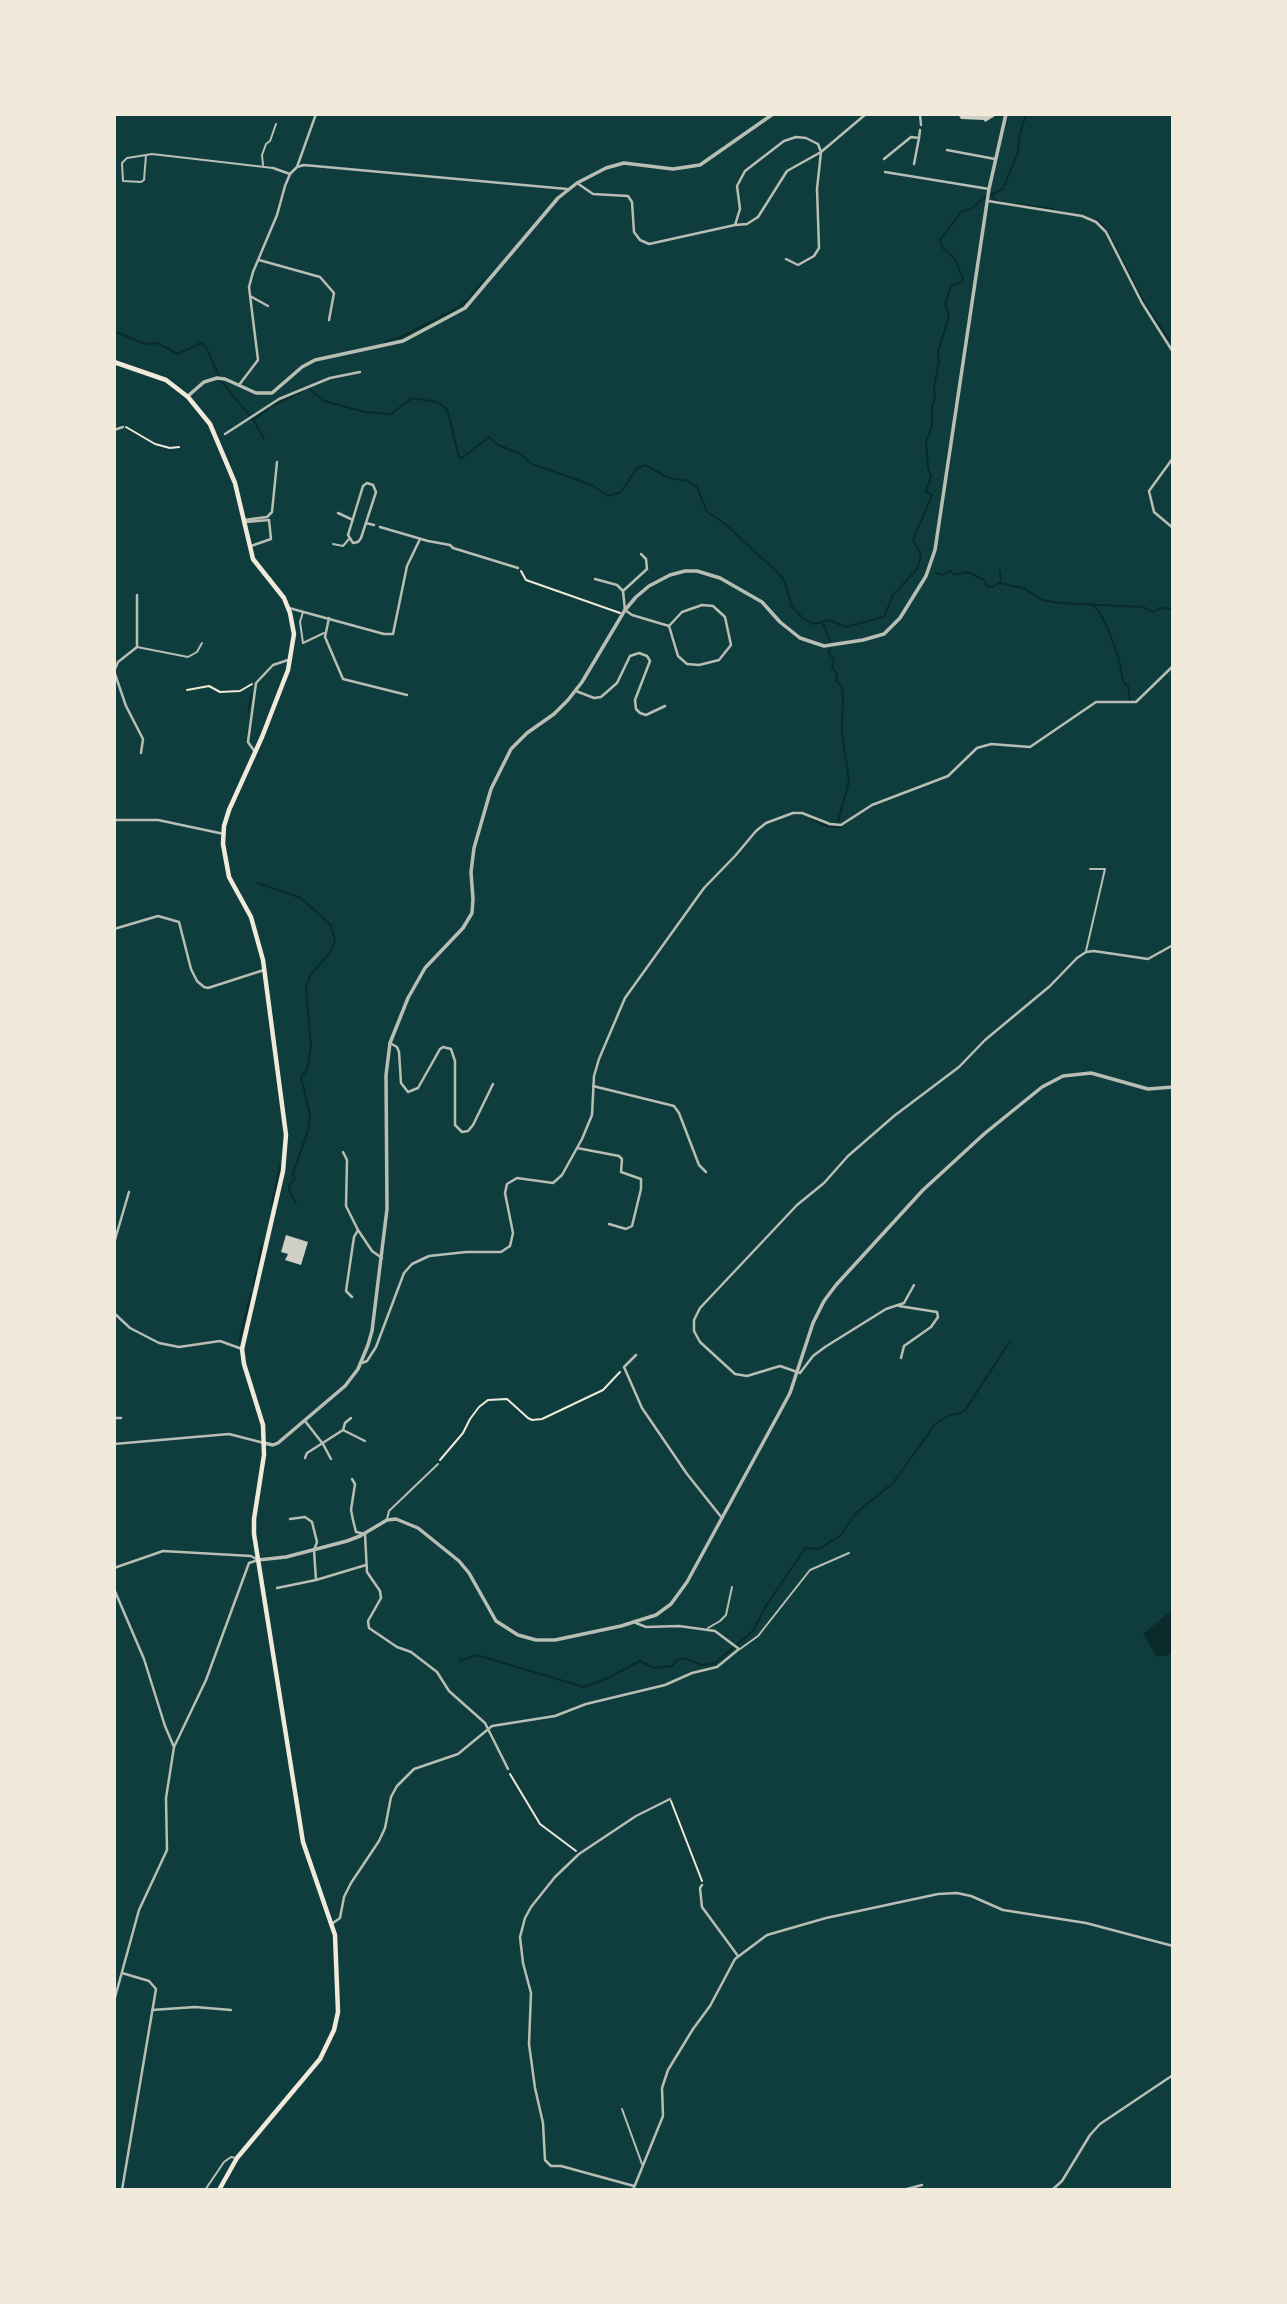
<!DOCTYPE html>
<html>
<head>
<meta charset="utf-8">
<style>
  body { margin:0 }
  #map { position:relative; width:1287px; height:2304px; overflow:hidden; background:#0f3d3e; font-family:Karla,sans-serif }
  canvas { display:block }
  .frame { position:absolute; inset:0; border:116px solid #f1e9da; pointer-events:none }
</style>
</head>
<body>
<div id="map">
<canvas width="1287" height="2304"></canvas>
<div class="frame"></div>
</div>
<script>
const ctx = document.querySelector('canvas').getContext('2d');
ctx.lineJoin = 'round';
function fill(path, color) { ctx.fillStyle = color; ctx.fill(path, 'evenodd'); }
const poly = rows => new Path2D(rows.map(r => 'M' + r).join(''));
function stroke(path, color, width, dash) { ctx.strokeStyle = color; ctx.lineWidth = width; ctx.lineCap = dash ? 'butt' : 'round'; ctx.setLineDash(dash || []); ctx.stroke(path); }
fill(poly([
  [1173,1609,1173,1654,1157,1657,1143,1634]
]), '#0a2a2b');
stroke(poly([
  [993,195,994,200,1000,202],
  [1016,204,1053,209],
  [1097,219,1107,231,1144,303,1169,340],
  [114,331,145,344,157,343,178,354,201,343,206,347,219,376],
  [385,342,401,337,456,309,468,300,484,280],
  [221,381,254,421,264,439],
  [308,388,324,401,365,412,391,414,412,398,437,402,447,409,459,457,462,458,489,437,498,445,520,454,532,464,592,485,608,496,621,492,636,469,645,465,669,478,688,481,697,487,707,512,724,523,776,571,784,580,792,607,804,619,813,624,829,620,846,627,884,617,893,595,917,569,921,554,913,540,932,495,926,492,931,476,928,468,926,442,932,426,932,404,935,399,934,387,939,362,938,352,949,316,945,304,951,286,962,282,963,279,955,259,942,247,940,240,962,211,971,209,985,197,1003,189,1018,152,1020,134,1026,114],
  [272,406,303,391],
  [253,420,269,408],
  [936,573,942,575,950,571,954,575,968,572,984,580,987,586,992,587,999,583,1023,588,1042,600,1060,603,1143,607,1153,612,1160,608,1173,609],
  [999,583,1001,581,1000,571],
  [1091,603,1100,613,1110,634,1119,659,1123,682,1128,686,1130,700],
  [823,623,830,641],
  [830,649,829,653,834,660,832,667,837,674,836,680,842,687,843,696,842,732,849,782,838,821],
  [248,713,251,694],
  [811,819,829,827,841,827],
  [258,883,301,898,331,925,335,942,330,953,310,975,306,988,311,1047,307,1070,301,1077,310,1115,308,1131,293,1173,295,1179,289,1185,290,1193,296,1203],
  [272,1204,280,1166],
  [258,1263,262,1245],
  [253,1288,256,1272],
  [239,1341,251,1294],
  [459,1661,477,1655,584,1687,608,1678,640,1661,654,1668,672,1666,677,1660,684,1658,702,1665,715,1663,753,1631,766,1606,805,1548,819,1549,841,1535,856,1513,893,1483,935,1424,950,1415,958,1414,965,1410,1009,1343]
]), '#0a2a2b', 2);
fill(poly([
  [958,114,994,114,995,116,985,122,984,120,961,119],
  [286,1235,308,1242,301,1265,285,1260,288,1254,281,1252]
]), '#cfcfc3');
stroke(poly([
  [126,427,155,444,170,448,179,447],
  [521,571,526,580,620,613],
  [187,690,209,686,220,692,240,691,252,684],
  [440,1460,463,1433,470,1419,479,1407,488,1400,507,1399,528,1418,532,1420,542,1419,603,1390,620,1372],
  [510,1774,540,1824,576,1851],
  [671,1801,702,1881]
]), '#f1e9da', 2);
stroke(poly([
  [146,155,144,180,141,182,123,181,122,163,127,158,146,155,152,154,273,168],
  [263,165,262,155,266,144,270,141,276,124],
  [333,544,343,546,349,539],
  [303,612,300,622,303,643,324,633],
  [137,647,188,657,197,652,202,643],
  [1086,951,1105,869,1090,869],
  [387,1519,389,1511,438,1464],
  [708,1628,720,1621,726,1615,732,1587],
  [740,1649,758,1636,810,1570,849,1553],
  [622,2109,642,2164],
  [205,2190,224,2162,231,2157,236,2158]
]), '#b8beb3', 2);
stroke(poly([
  [920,114,921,125],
  [947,150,995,159],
  [884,159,911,137,919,138,920,130],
  [914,164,919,138],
  [297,167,304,165,567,189],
  [273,168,290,174],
  [885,172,989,189],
  [577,183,593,194,628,196,632,202,634,232,640,240,649,244,735,225,740,209,737,186,745,171,784,141,796,137,806,138,818,144,821,152,817,189,819,248,814,256,798,265,786,259],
  [988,201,1082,216,1096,222,1106,232,1142,303,1173,352],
  [735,225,747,224,758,217,787,171,821,152,866,114],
  [259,260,320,277,334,293,329,320],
  [250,296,268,306],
  [239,385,258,360,249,287,253,272,277,215,285,186,290,174,297,167,316,114],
  [114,430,123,427],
  [225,434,279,399,330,378,360,372],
  [1173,458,1149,491,1154,512,1173,528],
  [367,483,373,485,376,492,361,538,358,542,353,543,348,535,363,486,367,483],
  [338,513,353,520],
  [244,520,267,517,272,512,277,462],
  [246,522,269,520,271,539,251,546],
  [366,523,374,525],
  [380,527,428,541,450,545,453,548,518,568],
  [595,579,617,585,623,591,625,610,632,615,669,626,678,656,687,664,699,665,719,660,731,645,725,617,713,606,702,605,682,612,669,626],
  [623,591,647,569,646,559,641,554],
  [289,608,384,634,393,634,407,566,420,539],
  [329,618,325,637,343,679,407,695],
  [114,671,126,706,143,739,141,753],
  [114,671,118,662,137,647,137,595],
  [576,691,594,698,601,697,617,683,630,656,639,653,647,656,650,661,635,700,636,709,640,713,646,715,665,706],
  [255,752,248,742,256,683,273,665,288,660],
  [114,820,158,820,224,834],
  [114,929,158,916,179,922,191,969,197,981,204,987,208,988,264,970],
  [390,1043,397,1047,399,1052,401,1083,408,1092,418,1088,440,1049,443,1047,451,1049,455,1061,455,1125,462,1132,468,1131,473,1125,493,1084],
  [593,1086,674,1106,679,1113,699,1165,706,1172],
  [577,1148,619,1156,622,1159,621,1172,641,1179,641,1189,632,1226,626,1229,609,1224],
  [343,1152,347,1160,346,1206,358,1230],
  [114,1243,129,1192],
  [914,1285,904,1303,886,1309,825,1347,813,1356,800,1373,780,1366,747,1376,735,1374,700,1342,694,1331,694,1320,700,1308,797,1205,824,1183,848,1156,894,1116,959,1067,985,1040,1050,986,1077,958,1086,952,1094,951,1148,959,1173,945],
  [352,1297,346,1291,354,1237,358,1230,372,1251,382,1258],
  [899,1306,937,1312,938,1317,931,1327,904,1346,901,1358],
  [114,1313,130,1328,159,1343,179,1347,220,1341,242,1349],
  [636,1355,624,1367,642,1408,687,1474,722,1518],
  [362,1363,367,1361,376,1347,404,1273,412,1264,429,1256,466,1252,501,1252,510,1246,513,1233,505,1193,507,1184,517,1178,553,1183,562,1175,582,1139,592,1115,594,1076,599,1059,625,998,704,888,735,856,756,831,766,823,793,813,802,813,830,824,841,825,872,805,948,776,977,748,991,744,1030,747,1096,702,1136,702,1173,666],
  [114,1418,121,1418],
  [305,1421,323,1444,331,1459],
  [343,1430,345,1423,351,1418],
  [114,1444,229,1434,264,1443],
  [305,1458,307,1453,343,1430,365,1441],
  [352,1479,355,1484,351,1510,353,1520,356,1532,365,1534,367,1572,380,1591,381,1598,368,1621,369,1628,397,1647,411,1652,437,1672,449,1691,485,1723,508,1769],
  [290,1519,305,1517,312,1522,317,1542,314,1550,316,1580],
  [114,1568,163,1551,251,1556,258,1560],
  [277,1588,316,1580,366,1565],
  [114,1589,144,1659,165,1726,174,1747],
  [702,1885,700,1888,702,1907,738,1956],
  [333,1923,340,1918,344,1897,351,1883,379,1841,385,1828,391,1797,397,1786,414,1769,458,1754,492,1726,555,1716,586,1704,665,1685,692,1673,717,1667,739,1649,715,1631,679,1626,646,1627,636,1623],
  [122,1973,149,1981,156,1989,122,2190],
  [114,2001,139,1910,167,1850,166,1798,174,1747,206,1680,249,1563,258,1560],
  [152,2010,195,2007,231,2010],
  [634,2186,561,2166,551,2166,545,2160,543,2123,535,2088,529,2044,531,1993,523,1963,520,1937,525,1918,531,1907,555,1877,579,1854,636,1816,670,1799],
  [633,2190,663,2116,662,2088,668,2070,693,2029,710,2006,735,1959,767,1935,826,1918,938,1894,957,1893,971,1896,1003,1910,1086,1923,1173,1946],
  [903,2190,922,2185],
  [1052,2190,1062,2181,1090,2135,1100,2124,1173,2075]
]), '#b8beb3', 2.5);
stroke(poly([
  [188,396,204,382,217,378,225,379,256,393,272,393,302,367,315,360,403,341,465,308,558,198,577,183,606,168,624,163,673,169,700,165,773,114],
  [264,1443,273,1445,278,1443,345,1386,358,1369,368,1345,372,1331,387,1209,386,1075,390,1043,408,998,425,968,463,928,472,913,473,899,471,872,474,848,491,789,511,749,527,733,554,714,568,700,582,682,625,610,636,597,649,586,670,575,685,571,697,571,720,578,762,602,780,622,800,638,824,646,863,640,884,634,900,618,926,576,935,550,989,189,1006,114],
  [258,1560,286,1557,347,1541,360,1536,387,1520,396,1519,418,1528,459,1561,469,1573,496,1621,518,1635,536,1640,555,1640,621,1626,656,1615,671,1604,687,1582,783,1406,790,1393,813,1323,824,1301,836,1285,923,1190,984,1134,1042,1087,1063,1076,1091,1073,1148,1089,1173,1087]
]), '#b8beb3', 3.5);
stroke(poly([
  [114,362,166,380,188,397,210,424,235,483,253,559,284,598,290,613,294,634,288,670,262,737,229,810,224,826,223,844,229,877,251,917,263,960,286,1135,283,1171,242,1349,244,1364,263,1425,264,1455,254,1519,254,1534,303,1842,335,1935,338,2012,334,2030,320,2059,237,2158,219,2190]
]), '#f1e9da', 4.5);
</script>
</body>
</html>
